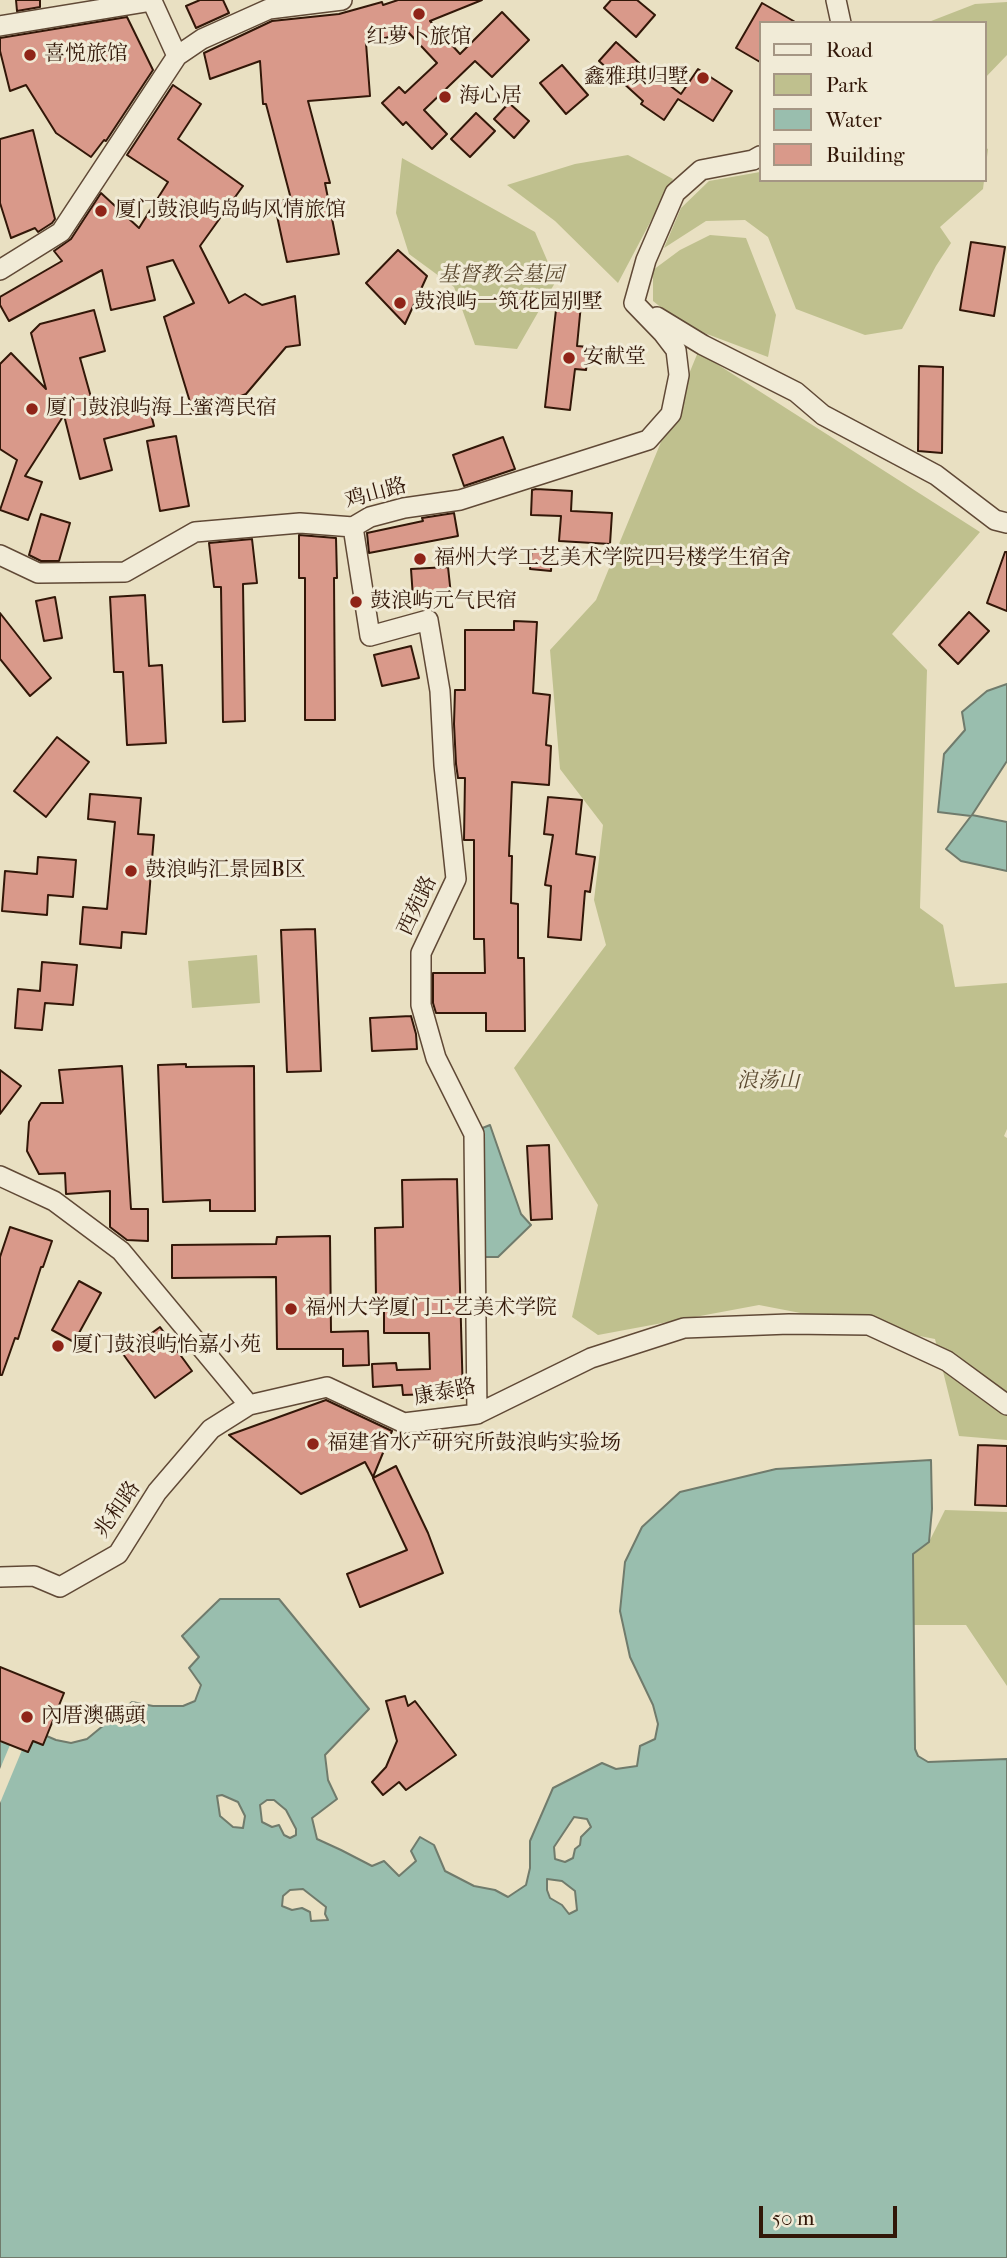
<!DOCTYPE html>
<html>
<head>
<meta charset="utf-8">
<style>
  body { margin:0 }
  #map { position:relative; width:1007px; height:2258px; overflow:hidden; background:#e9e0c2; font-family:"IM FELL French Canon",serif }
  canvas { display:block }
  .legend { position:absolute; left:759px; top:21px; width:228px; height:161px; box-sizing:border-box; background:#f1ebd7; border:2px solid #a59684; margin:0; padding:9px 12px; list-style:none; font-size:21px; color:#321708 }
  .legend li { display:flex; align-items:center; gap:14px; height:35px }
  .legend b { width:35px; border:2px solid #a59684 }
  .scale { position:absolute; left:759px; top:2206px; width:138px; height:32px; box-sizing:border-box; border:4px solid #321708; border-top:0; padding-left:9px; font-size:21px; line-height:24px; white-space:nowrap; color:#321708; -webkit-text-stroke:5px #f1ebd7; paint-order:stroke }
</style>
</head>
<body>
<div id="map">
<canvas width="1007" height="2258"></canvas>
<ul class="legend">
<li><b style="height:9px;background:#f1ebd7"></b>Road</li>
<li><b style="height:19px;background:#bfc08e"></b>Park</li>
<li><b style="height:19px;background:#99beae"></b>Water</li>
<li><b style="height:19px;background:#d9998a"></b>Building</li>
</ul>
<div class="scale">50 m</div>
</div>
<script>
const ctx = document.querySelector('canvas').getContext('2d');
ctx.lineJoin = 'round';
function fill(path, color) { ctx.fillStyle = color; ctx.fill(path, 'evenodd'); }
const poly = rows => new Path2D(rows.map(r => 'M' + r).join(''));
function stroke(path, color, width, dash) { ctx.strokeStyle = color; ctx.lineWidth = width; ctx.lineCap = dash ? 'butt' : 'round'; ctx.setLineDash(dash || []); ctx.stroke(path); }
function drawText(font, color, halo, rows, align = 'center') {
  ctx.font = font + ' "IM FELL French Canon","Noto Serif SC",serif'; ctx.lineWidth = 6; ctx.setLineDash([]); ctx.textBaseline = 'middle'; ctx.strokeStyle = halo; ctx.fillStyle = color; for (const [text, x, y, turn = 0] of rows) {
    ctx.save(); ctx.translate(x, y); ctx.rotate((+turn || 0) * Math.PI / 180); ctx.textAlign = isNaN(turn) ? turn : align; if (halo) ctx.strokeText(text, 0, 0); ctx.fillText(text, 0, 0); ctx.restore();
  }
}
fill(poly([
  [1007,2,1007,55,984,79,984,23,926,23,975,4],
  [984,147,988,149,983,189,940,227,951,243,936,266,902,329,865,335,796,309,768,237,745,220,706,221,664,248,681,208,709,181,760,172,760,180,984,180],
  [628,155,673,179,618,283,555,221,507,185,575,164],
  [402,158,535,232,556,281,517,349,475,345,454,287,409,254,396,213],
  [710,235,746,238,776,315,768,357,683,325,653,301,653,270,680,250],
  [698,352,980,532,892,634,927,670,920,908,943,925,955,987,1007,983,1007,1129,1004,1136,1007,1138,1007,1440,959,1436,935,1339,759,1305,598,1335,572,1317,598,1205,514,1068,606,945,594,900,603,825,560,769,550,650,596,600],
  [257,955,260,1003,192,1008,188,961],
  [945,1510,1007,1512,1007,1686,966,1625,914,1625,913,1554,929,1542]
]), '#bfc08e');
const water = poly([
  [1007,684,1007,761,972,815,1007,822,1007,871,961,861,946,849,971,816,938,812,944,754,965,730,962,712,987,691,1007,684],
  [490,1125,521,1214,531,1225,498,1257,482,1257,480,1129,490,1125],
  [931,1460,932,1509,929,1542,913,1554,915,1749,918,1756,928,1762,1007,1759,1007,2258,0,2258,0,1716,56,1740,71,1743,87,1739,132,1702,153,1706,183,1706,195,1701,201,1685,189,1668,199,1657,182,1636,220,1599,279,1599,369,1709,325,1755,328,1780,337,1799,312,1818,317,1839,341,1850,372,1866,384,1861,399,1876,416,1861,411,1851,420,1837,434,1845,445,1871,474,1886,495,1890,508,1897,526,1885,530,1868,530,1841,553,1788,602,1763,616,1769,637,1766,640,1746,655,1739,658,1724,653,1705,630,1657,620,1611,625,1562,642,1527,680,1492,776,1469,931,1460],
  [222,1795,238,1802,245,1816,243,1828,233,1827,220,1816,217,1796,222,1795],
  [267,1800,274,1800,286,1810,296,1829,296,1835,290,1838,284,1835,279,1825,272,1827,262,1822,260,1805,267,1800],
  [574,1817,587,1819,591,1827,581,1837,580,1845,575,1849,573,1858,565,1862,555,1859,554,1847,574,1817],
  [547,1879,562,1881,575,1891,577,1910,569,1914,562,1905,550,1898,547,1890,547,1879],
  [303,1889,326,1907,325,1914,328,1920,311,1921,310,1912,302,1908,292,1910,282,1906,283,1896,290,1890,303,1889]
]);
fill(water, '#99beae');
stroke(water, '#707b6c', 2);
fill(poly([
  [10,1745,22,1750,0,1803,0,1769]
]), '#e9e0c2');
const building = poly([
  [16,0,40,0,40,7,17,11,16,0],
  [200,0,223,0,229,13,196,28,186,6,200,0],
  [398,0,482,0,430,21,460,54,502,12,529,40,492,77,475,61,424,110,447,134,432,149,406,122,403,125,382,103,399,87,405,93,437,63,408,32,366,43,370,96,308,101,330,183,325,183,339,254,287,262,274,202,291,199,266,104,263,104,260,61,210,79,204,53,272,21,339,14,382,2,383,5,398,0],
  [611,0,637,0,655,15,636,37,604,8,611,0],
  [762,3,797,23,760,23,760,62,736,48,762,3],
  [127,17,153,70,106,141,104,140,91,157,56,133,26,85,10,91,0,51,0,38,127,17],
  [616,42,658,80,660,78,681,94,698,69,732,91,713,121,678,99,664,120,641,104,643,101,599,61,616,42],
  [562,65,588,95,566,114,540,83,562,65],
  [173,85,201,104,178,139,243,186,200,246,229,303,245,294,262,305,295,296,300,345,286,347,246,394,194,415,164,317,194,303,173,260,147,267,155,300,111,310,102,270,9,321,0,305,0,297,62,261,54,251,71,239,101,193,139,228,168,182,127,155,173,85],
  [509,103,529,121,514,138,494,119,509,103],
  [476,113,495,131,470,157,451,139,476,113],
  [33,130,55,219,52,223,38,232,35,228,11,238,0,203,0,139,33,130],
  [971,242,1005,247,994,316,960,310,971,242],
  [398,250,427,276,405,324,366,283,398,250],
  [557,301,581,304,577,346,589,347,586,370,575,369,570,410,545,407,557,301],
  [94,310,105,351,80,358,96,415,148,402,154,426,104,439,112,470,80,479,64,415,25,476,42,482,28,520,0,510,17,460,0,449,0,364,11,353,46,389,31,333,40,324,94,310],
  [919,366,943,367,942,453,918,451,919,366],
  [176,436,189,506,160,511,147,441,176,436],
  [503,437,515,469,464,486,453,455,503,437],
  [536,489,572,491,571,511,612,513,610,544,559,541,561,516,531,515,532,490,536,489],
  [454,513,458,536,369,553,367,533,423,521,422,518,454,513],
  [41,514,70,523,59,561,41,561,29,555,41,514],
  [299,535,336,538,337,578,334,578,335,720,305,720,305,578,299,578,299,535],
  [252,539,257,583,243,584,245,721,223,722,221,587,214,587,209,543,252,539],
  [532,548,552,550,551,571,530,569,532,548],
  [1005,552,1007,552,1007,611,987,603,1005,552],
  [448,567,451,595,413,598,411,569,448,567],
  [145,595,149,666,162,665,166,743,127,745,123,672,114,672,110,597,145,595],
  [55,597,62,638,44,641,36,601,55,597],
  [969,612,989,631,958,664,939,645,969,612],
  [0,613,51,678,30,696,0,659,0,613],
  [514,621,537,622,533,693,550,695,546,745,551,746,549,785,512,782,509,856,512,856,511,903,518,904,518,958,524,958,525,1031,486,1031,486,1013,436,1013,433,1003,433,973,485,973,484,939,474,939,474,840,464,840,465,778,458,778,456,764,454,724,455,690,465,690,465,630,514,630,514,621],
  [411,646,419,678,382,686,374,655,411,646],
  [57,737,89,762,46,817,14,791,57,737],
  [90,794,141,798,138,834,154,835,146,934,122,932,121,948,80,944,83,907,107,909,115,822,88,819,90,794],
  [548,797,582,800,576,854,595,857,590,892,585,891,581,940,548,937,551,886,545,885,553,835,544,834,548,797],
  [38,857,76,860,73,897,48,895,47,915,2,911,5,871,37,874,38,857],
  [315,929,321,1071,287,1072,281,930,315,929],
  [42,962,77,965,73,1005,45,1003,42,1030,15,1028,18,989,40,991,42,962],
  [411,1016,416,1034,417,1049,372,1051,370,1018,411,1016],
  [186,1064,186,1067,254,1066,255,1211,210,1211,210,1200,163,1202,158,1065,186,1064],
  [122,1066,131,1209,148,1209,148,1241,127,1240,110,1227,110,1191,66,1194,65,1173,39,1174,27,1151,29,1122,41,1103,63,1103,59,1070,122,1066],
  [0,1070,21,1086,0,1114,0,1070],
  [549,1145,552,1219,531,1220,527,1146,549,1145],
  [457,1179,463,1398,431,1398,431,1394,403,1395,402,1385,373,1387,372,1364,396,1363,397,1370,430,1369,429,1333,384,1333,384,1299,376,1299,375,1228,403,1227,402,1180,457,1179],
  [10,1227,52,1241,43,1267,41,1267,18,1339,15,1338,2,1375,0,1375,0,1257,10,1227],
  [330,1236,331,1332,368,1331,369,1365,343,1366,343,1349,277,1349,276,1277,172,1278,172,1245,276,1244,277,1237,330,1236],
  [79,1281,101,1293,74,1342,52,1330,79,1281],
  [160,1327,192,1371,155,1398,123,1354,160,1327],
  [326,1400,392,1431,373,1477,365,1462,301,1494,229,1435,326,1400],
  [978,1445,1007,1446,1007,1506,975,1505,978,1445],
  [396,1466,428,1533,443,1573,360,1607,347,1574,407,1550,373,1478,396,1466],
  [0,1667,64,1693,43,1745,33,1741,28,1752,0,1741,0,1667],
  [405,1696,408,1706,415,1701,456,1755,406,1790,399,1782,383,1795,372,1782,386,1767,397,1741,386,1701,405,1696]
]);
fill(building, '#d9998a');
stroke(building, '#321708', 2);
const minor = poly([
  [836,0,841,23],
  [0,26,152,1,177,56],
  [0,270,61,232,177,56,202,39,269,9,342,0],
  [657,317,703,345,796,392,823,415,936,475,995,520,1007,523],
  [353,527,370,636,428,620,440,691,444,765,456,879,421,953,421,1005,436,1058,474,1134,477,1414],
  [0,555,38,573,125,572,195,532,300,523,353,527,370,517,404,508,460,500,648,440,671,414,679,375,676,350,663,333,634,303,646,260,675,193,701,170,753,160,760,156],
  [0,1176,54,1201,121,1251,249,1405,327,1387,404,1423,477,1414,591,1358,684,1328,789,1324,869,1325,947,1361,1007,1405],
  [0,1577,34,1576,60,1587,118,1554,157,1492,211,1429,249,1405]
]);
stroke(minor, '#604936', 22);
stroke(minor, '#f1ebd7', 19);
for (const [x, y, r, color] of [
  [419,14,7,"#8f2418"],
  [30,55,7,"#8f2418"],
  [703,78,7,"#8f2418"],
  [445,97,7,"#8f2418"],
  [101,211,7,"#8f2418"],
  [400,303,7,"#8f2418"],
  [569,358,7,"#8f2418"],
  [32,409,7,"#8f2418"],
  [420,559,7,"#8f2418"],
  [356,602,7,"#8f2418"],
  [131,871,7,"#8f2418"],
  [291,1309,7,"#8f2418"],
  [58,1346,7,"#8f2418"],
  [313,1444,7,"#8f2418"],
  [27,1717,7,"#8f2418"]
]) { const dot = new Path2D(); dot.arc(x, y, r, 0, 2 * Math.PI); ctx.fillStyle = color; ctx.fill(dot); stroke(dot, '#f1ebd7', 2.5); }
drawText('21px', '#321708', '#f1ebd7', [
  ["红萝卜旅馆",419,38,"center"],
  ["喜悦旅馆",44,55],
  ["鑫雅琪归墅",689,78,"right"],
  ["海心居",459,97],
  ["厦门鼓浪屿岛屿风情旅馆",115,211],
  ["鼓浪屿一筑花园别墅",414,303],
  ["安献堂",583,358],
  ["厦门鼓浪屿海上蜜湾民宿",46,409],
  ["福州大学工艺美术学院四号楼学生宿舍",434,559],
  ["鼓浪屿元气民宿",370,602],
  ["鼓浪屿汇景园B区",145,871],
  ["福州大学厦门工艺美术学院",305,1309],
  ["厦门鼓浪屿怡嘉小苑",72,1346],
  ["福建省水产研究所鼓浪屿实验场",327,1444],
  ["內厝澳碼頭",41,1717]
], 'left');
drawText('italic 21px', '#5c4a30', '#f1ebd7', [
  ["基督教会墓园",501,276],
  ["浪荡山",768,1082]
]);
drawText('21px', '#321708', '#f1ebd7', [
  ["鸡山路",376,494,-15],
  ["西苑路",418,906,-65],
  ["康泰路",445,1393,-11],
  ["兆和路",118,1510,-55]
]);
</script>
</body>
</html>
